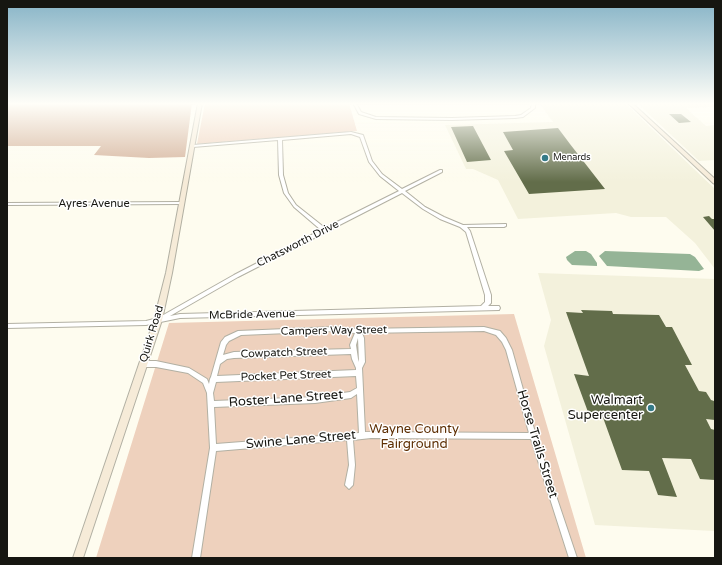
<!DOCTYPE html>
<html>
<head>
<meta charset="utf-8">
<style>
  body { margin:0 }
  #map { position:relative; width:722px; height:565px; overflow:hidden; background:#fefcef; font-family:"Varela Round",sans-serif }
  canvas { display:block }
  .frame { position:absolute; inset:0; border:8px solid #161611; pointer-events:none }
</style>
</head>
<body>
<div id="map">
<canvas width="722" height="565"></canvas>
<div class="frame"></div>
</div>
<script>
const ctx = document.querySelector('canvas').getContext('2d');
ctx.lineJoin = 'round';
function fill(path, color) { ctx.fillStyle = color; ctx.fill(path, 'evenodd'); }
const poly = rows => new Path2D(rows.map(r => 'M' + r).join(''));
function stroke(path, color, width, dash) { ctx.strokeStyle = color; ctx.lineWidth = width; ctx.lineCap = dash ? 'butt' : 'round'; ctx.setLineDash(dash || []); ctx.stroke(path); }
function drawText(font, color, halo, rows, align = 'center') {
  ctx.font = font + ' "Varela Round",sans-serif'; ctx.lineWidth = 3; ctx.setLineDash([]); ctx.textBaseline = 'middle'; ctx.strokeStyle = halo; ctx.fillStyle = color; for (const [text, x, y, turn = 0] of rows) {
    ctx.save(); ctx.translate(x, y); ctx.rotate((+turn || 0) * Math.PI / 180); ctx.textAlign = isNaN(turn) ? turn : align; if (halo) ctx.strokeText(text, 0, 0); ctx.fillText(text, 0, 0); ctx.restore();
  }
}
fill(poly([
  [539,103,625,103,715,189,715,269,695,243,666,217,631,217,616,213,518,219,498,180,473,169,466,169,445,125,553,122],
  [637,103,715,103,715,107,686,108,706,126,715,125,715,160,699,161],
  [538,273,715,279,715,539,714,531,595,525,544,346,551,320]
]), '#f3f1dc');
fill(poly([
  [205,103,349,103,357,131,197,144],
  [514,314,586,558,96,558,169,323]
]), '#eed1bd');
fill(poly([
  [7,103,192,103,185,157,149,158,94,155,101,146,7,146]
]), '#d1ad94');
fill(poly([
  [575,251,586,251,591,254,597,263,597,266,572,265,567,260,566,257],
  [605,251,690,254,695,257,704,269,699,271,607,266,599,256]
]), '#95b496');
fill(poly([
  [669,114,681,114,691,122,679,123],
  [473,126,491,160,467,162,451,127],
  [558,128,570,144,605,189,529,194,504,151,513,150,503,132],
  [709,216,712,219,715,219,715,231,703,217],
  [581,310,612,311,613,314,659,315,666,327,672,327,692,365,685,365,699,391,706,392,711,400,714,401,715,403,715,420,706,419,711,429,715,430,715,480,700,479,691,459,662,458,677,497,658,495,649,471,622,470,601,412,588,412,574,374,589,376,566,312,583,313]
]), '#626d4a');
const street = poly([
  [353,103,356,103,361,112,376,117,452,118,515,116,521,115,531,108,532,103,535,103,535,108,523,117,515,118,452,120,376,119,359,114,353,103],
  [351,132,363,135,372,161,382,174,402,189,440,170,442,170,442,172,405,191,425,207,444,217,463,225,506,224,506,226,504,227,467,227,470,231,491,295,491,303,488,306,499,306,500,308,499,310,180,318,146,325,7,328,7,324,146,321,158,318,234,275,321,230,294,207,284,193,279,175,278,140,193,147,191,146,193,145,351,132],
  [351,134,360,137,369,162,380,176,399,191,325,228,296,205,288,193,283,175,282,140,351,134],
  [402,193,423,209,440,219,460,227,466,232,485,295,485,302,481,306,180,314,170,316,238,277,402,193],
  [181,202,182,202,182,204,7,205,7,203,181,202],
  [335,327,358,329,484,327,500,331,506,338,512,350,536,436,577,558,569,558,531,439,371,438,353,440,355,465,353,485,349,489,345,485,349,465,347,440,216,451,200,558,192,558,210,448,207,393,203,383,188,373,156,367,143,367,141,366,140,364,141,362,143,361,156,361,189,368,207,379,209,384,210,379,211,377,221,342,225,337,238,331,335,327],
  [335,331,355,333,350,345,351,349,234,352,223,355,226,345,229,341,241,335,335,331],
  [484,331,496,335,502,342,506,350,529,433,365,432,362,368,365,362,364,338,362,333,484,331],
  [358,338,359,362,358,359,356,345,358,338],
  [351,354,352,359,356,368,356,370,217,376,220,364,227,359,234,358,351,354],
  [356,376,357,388,350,392,315,397,214,401,213,393,216,382,356,376],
  [357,394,359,433,216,444,214,407,315,403,351,398,357,394]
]);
const secondary = poly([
  [198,103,202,103,172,273,162,320,83,558,73,558,154,320,166,273,198,103],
  [628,103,632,103,715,179,715,184,713,183,628,103]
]);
stroke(street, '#b2b0a3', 2);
stroke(secondary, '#b2b0a3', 2);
fill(street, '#fff');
fill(secondary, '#f6ebd8');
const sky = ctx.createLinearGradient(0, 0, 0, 182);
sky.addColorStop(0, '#87b4c7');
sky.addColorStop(0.57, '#fffef8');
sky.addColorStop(1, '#fffef800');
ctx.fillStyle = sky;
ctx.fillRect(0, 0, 722, 182);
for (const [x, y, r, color] of [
  [545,158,4,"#357a88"],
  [651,408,4,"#357a88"]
]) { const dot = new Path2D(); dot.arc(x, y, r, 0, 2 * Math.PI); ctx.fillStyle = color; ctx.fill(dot); stroke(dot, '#fff', 1.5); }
drawText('9px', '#161611', '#fff', [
  ["Menards",553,158]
], 'left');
drawText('11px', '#161611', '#fff', [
  ["Ayres Avenue",94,204],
  ["Chatsworth Drive",298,244,-27],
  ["McBride Avenue",252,315,-1],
  ["Campers Way Street",334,331,-1],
  ["Quirk Road",152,334,-73],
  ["Cowpatch Street",284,353,-2],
  ["Pocket Pet Street",286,376,-2]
]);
drawText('13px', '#161611', '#fff', [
  ["Roster Lane Street",286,399,-4],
  ["Swine Lane Street",301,440,-5],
  ["Horse Trails Street",537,444,73]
]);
drawText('13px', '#161611', '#fff', [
  ["Walmart",643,401],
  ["Supercenter",643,416]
], 'right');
drawText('13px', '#5d2e03', '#fff', [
  ["Wayne County",414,430],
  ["Fairground",414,445]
]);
</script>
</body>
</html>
